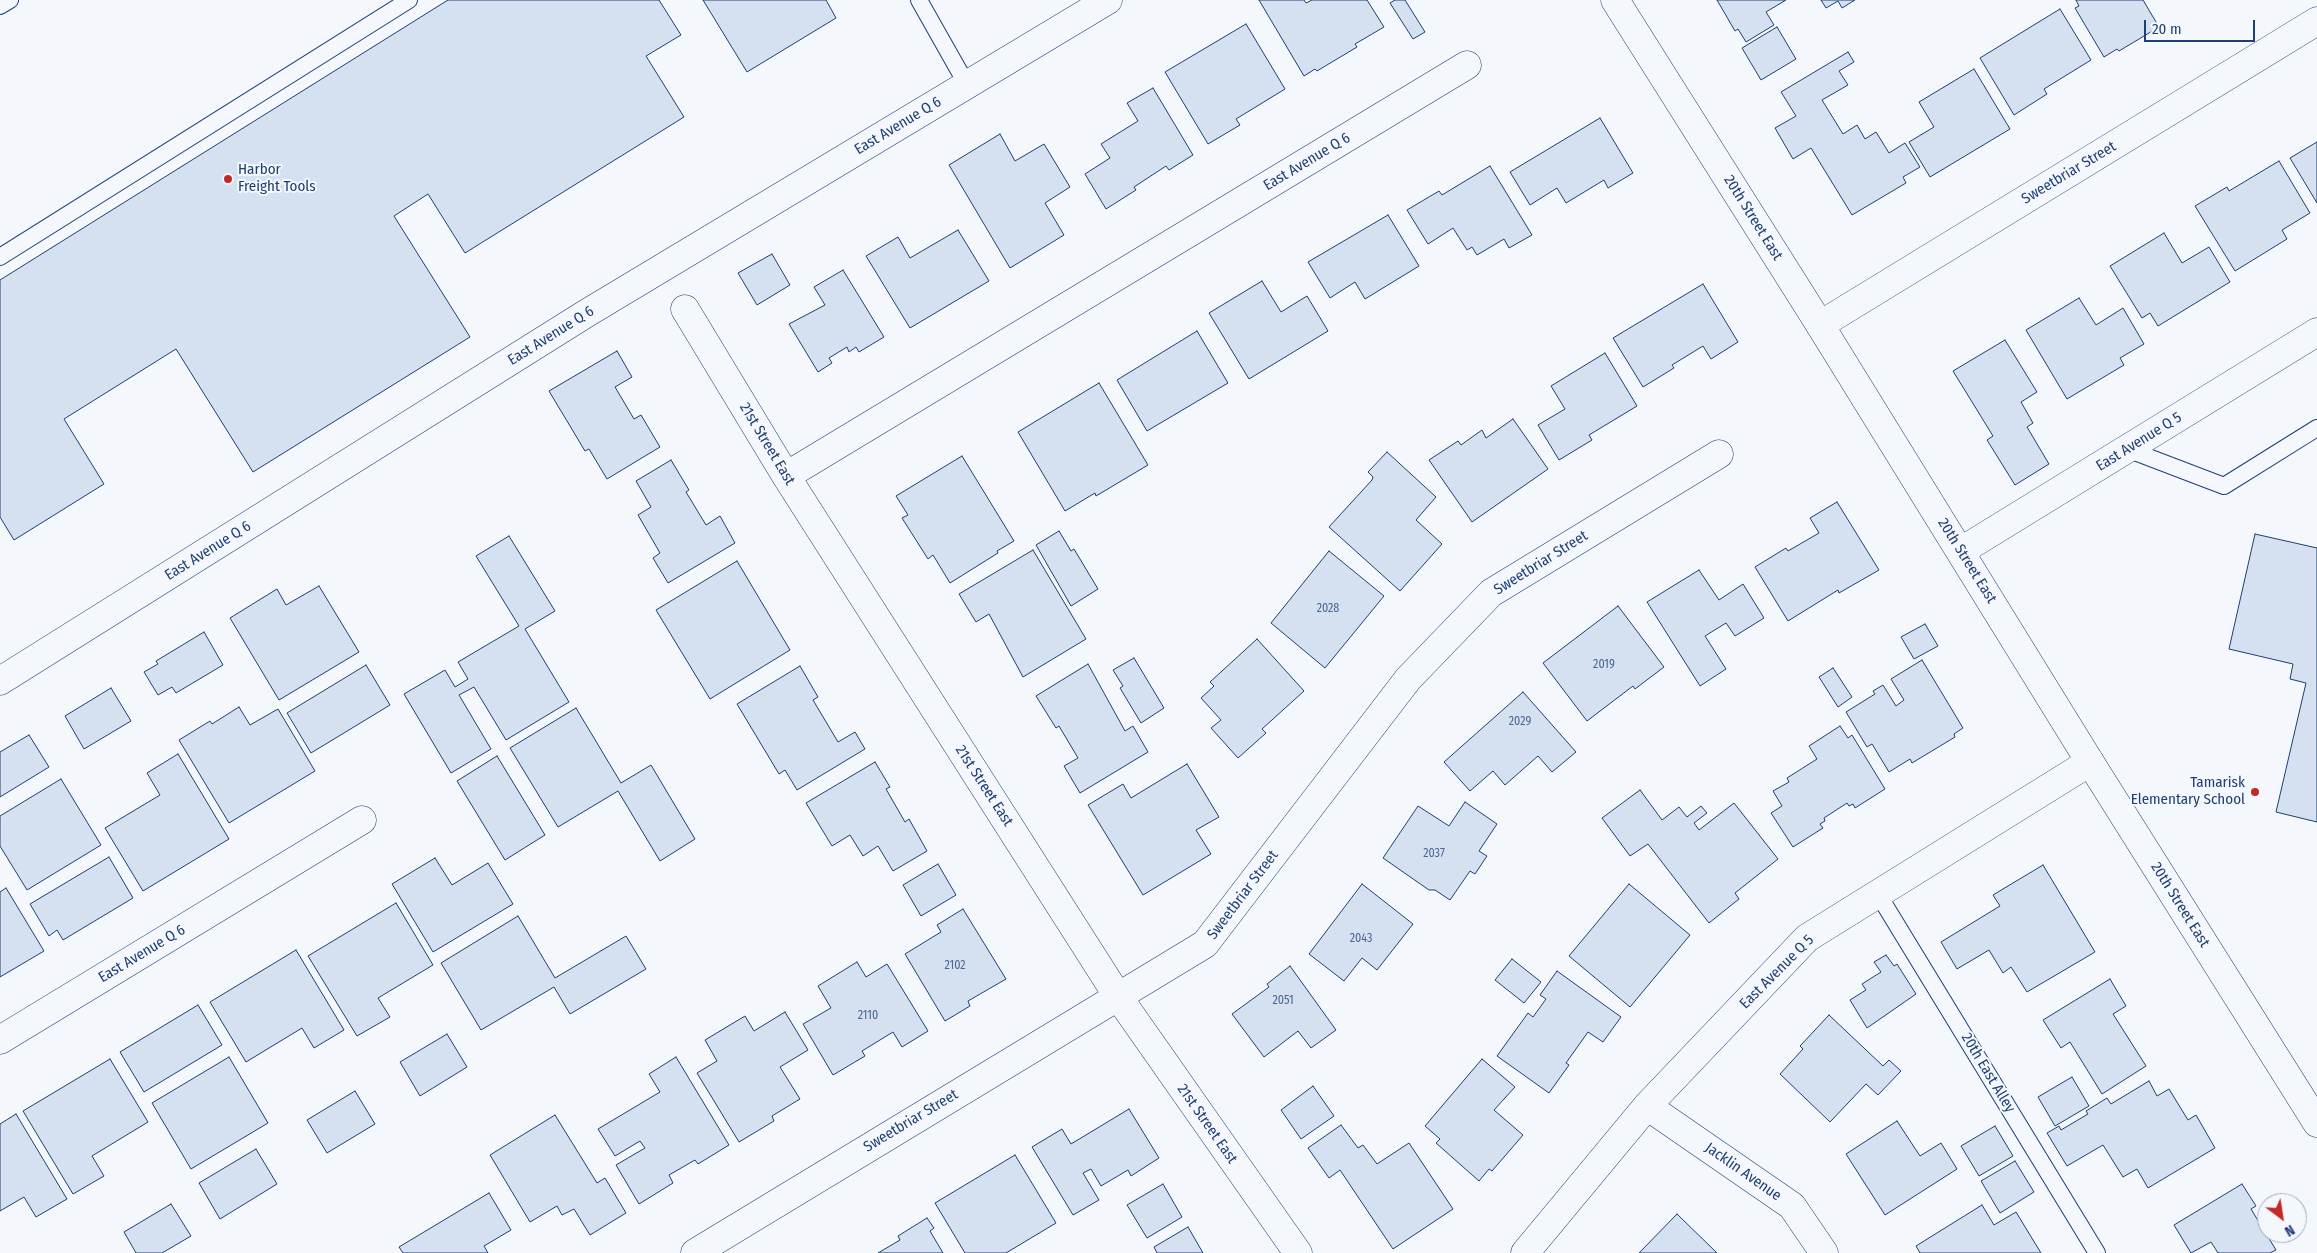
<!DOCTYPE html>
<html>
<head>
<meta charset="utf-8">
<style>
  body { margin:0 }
  #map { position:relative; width:2317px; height:1253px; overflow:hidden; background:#f4f7fb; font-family:"Fira Sans Condensed",sans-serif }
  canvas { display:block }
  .north { position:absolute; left:2257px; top:1193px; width:50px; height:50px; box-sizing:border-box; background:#f4f7fb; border:1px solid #9eadc5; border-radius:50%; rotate:149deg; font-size:14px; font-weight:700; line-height:20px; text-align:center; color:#1d3f73 }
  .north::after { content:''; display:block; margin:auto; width:18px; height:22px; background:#c62828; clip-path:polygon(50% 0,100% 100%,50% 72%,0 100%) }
  .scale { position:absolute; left:2144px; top:20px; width:111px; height:22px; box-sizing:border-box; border:2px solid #1d3f73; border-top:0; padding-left:6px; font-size:15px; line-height:18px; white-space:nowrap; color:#1d3f73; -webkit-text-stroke:4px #f4f7fb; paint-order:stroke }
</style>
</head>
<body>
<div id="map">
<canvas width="2317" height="1253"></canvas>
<div class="north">N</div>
<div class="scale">20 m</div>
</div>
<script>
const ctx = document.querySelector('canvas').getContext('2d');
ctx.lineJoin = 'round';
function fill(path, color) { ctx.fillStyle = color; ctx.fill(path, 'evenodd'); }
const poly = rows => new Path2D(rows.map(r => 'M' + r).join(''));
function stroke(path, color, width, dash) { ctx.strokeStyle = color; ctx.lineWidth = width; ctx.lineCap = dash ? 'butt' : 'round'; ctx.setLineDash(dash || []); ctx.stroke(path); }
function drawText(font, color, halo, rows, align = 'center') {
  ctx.font = font + ' "Fira Sans Condensed",sans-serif'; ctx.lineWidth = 4; ctx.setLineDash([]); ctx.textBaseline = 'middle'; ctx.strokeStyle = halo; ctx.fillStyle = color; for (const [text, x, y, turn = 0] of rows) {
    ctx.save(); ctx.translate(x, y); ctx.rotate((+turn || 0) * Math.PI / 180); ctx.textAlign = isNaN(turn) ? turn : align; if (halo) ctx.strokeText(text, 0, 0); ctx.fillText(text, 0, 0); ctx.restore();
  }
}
const building = poly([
  [448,0,659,0,681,35,646,56,684,117,465,253,428,194,394,216,470,337,253,472,176,349,64,419,104,484,14,540,0,517,0,280,448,0],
  [703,0,826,0,836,18,747,72,703,0],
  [1259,0,1304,0,1306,3,1312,0,1367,0,1384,27,1355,44,1357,47,1317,71,1315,69,1304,76,1259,0],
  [1395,0,1405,0,1425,32,1413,39,1390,3,1395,0],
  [1717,0,1786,0,1766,12,1774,25,1746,42,1738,29,1735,31,1717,0],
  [1821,0,1855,0,1842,8,1838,1,1826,8,1821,0],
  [2076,0,2143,0,2159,27,2119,51,2117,49,2104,57,2075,8,2079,6,2076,0],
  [2060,9,2091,60,2044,89,2047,94,2014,115,1980,58,2060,9],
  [1246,24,1285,89,1236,119,1240,125,1208,144,1165,72,1246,24],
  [1777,27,1796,59,1761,80,1742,48,1777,27],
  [1848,52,1854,62,1839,71,1848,85,1822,100,1843,134,1857,125,1865,139,1876,132,1889,153,1905,143,1920,167,1903,177,1906,183,1852,215,1811,148,1793,159,1775,128,1796,116,1781,92,1848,52],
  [1974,69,2010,129,1930,177,1909,142,1934,127,1919,102,1974,69],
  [1153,88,1193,155,1169,170,1166,166,1134,187,1136,190,1106,209,1085,174,1110,158,1101,144,1138,121,1127,103,1153,88],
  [1600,118,1633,173,1608,188,1604,180,1566,203,1557,188,1530,205,1510,172,1600,118],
  [1000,134,1015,161,1044,144,1070,187,1045,203,1064,235,1010,268,949,165,1000,134],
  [2317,142,2317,203,2290,158,2317,142],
  [2279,161,2310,213,2282,230,2287,239,2235,271,2195,206,2227,187,2229,191,2279,161],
  [1490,166,1532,235,1509,248,1504,239,1477,255,1472,247,1467,250,1453,228,1428,244,1407,210,1439,191,1442,195,1490,166],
  [1388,215,1419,266,1365,299,1355,282,1330,298,1308,262,1388,215],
  [958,230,989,281,910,328,866,256,898,237,910,258,958,230],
  [2164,233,2182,263,2209,247,2230,282,2158,326,2150,313,2142,318,2110,266,2164,233],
  [772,254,790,285,757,305,738,273,772,254],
  [843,270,884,337,859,352,856,347,849,352,847,347,829,358,832,363,818,372,789,324,825,305,814,287,843,270],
  [1262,281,1281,312,1307,296,1328,331,1249,379,1209,313,1262,281],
  [1703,284,1738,342,1711,359,1703,346,1672,365,1674,368,1643,387,1613,338,1703,284],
  [2079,298,2096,325,2123,308,2144,344,2120,358,2124,365,2067,399,2026,330,2079,298],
  [1197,331,1228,383,1147,431,1117,380,1197,331],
  [2005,340,2037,392,2021,402,2033,423,2027,427,2049,464,2015,485,1987,440,1993,436,1953,371,2005,340],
  [617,351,632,377,615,387,634,419,641,415,660,447,607,479,589,449,585,451,549,391,617,351],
  [1605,353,1637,406,1589,435,1592,440,1559,460,1538,425,1565,409,1551,386,1605,353],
  [1099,383,1148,465,1096,496,1095,493,1065,511,1018,432,1099,383],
  [1513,419,1548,469,1472,522,1429,460,1458,441,1461,445,1482,430,1486,438,1513,419],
  [1387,452,1436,497,1416,520,1442,544,1400,591,1329,527,1372,480,1373,477,1368,472,1387,452],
  [962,456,1014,541,997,551,998,553,950,583,933,555,928,559,902,518,908,515,896,496,962,456],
  [671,460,689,490,686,492,706,525,720,516,735,543,668,583,653,558,660,553,638,515,651,507,636,481,671,460],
  [1837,502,1879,570,1839,593,1838,590,1788,621,1755,567,1786,548,1788,551,1819,533,1810,518,1837,502],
  [1059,531,1071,551,1074,549,1098,589,1071,606,1036,545,1059,531],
  [2255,534,2317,548,2317,822,2276,812,2306,683,2290,679,2293,664,2229,649,2255,534],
  [509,536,555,611,525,629,569,702,506,740,474,687,459,695,491,749,451,773,404,694,445,670,455,687,468,679,458,662,519,626,476,556,509,536],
  [1033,550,1086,639,1023,677,989,614,976,622,959,594,1033,550],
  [1329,551,1384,596,1325,668,1271,623,1329,551],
  [737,561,790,650,710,699,656,610,737,561],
  [1699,570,1719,600,1743,584,1764,618,1735,636,1726,623,1705,636,1726,669,1700,686,1647,602,1699,570],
  [319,586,359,652,279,700,230,618,277,589,286,605,319,586],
  [1618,606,1664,667,1635,689,1633,686,1587,721,1543,663,1618,606],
  [1925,624,1938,646,1914,659,1901,637,1925,624],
  [204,632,223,665,176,693,172,687,158,695,144,672,158,664,156,661,204,632],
  [1257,639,1304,691,1262,729,1266,733,1238,758,1211,728,1221,720,1201,698,1214,686,1210,682,1257,639],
  [1134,658,1164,708,1141,723,1120,688,1123,686,1113,670,1134,658],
  [1922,660,1963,728,1954,734,1955,737,1912,763,1910,759,1889,772,1872,744,1867,747,1846,712,1875,694,1873,691,1883,685,1896,706,1904,700,1891,679,1922,660],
  [1088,664,1125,731,1133,726,1148,752,1080,793,1064,766,1078,758,1059,726,1056,728,1036,696,1088,664],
  [366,665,390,705,311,753,287,713,366,665],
  [800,666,818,697,813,700,838,742,855,732,865,749,797,790,785,770,779,774,737,704,800,666],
  [1833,668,1852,697,1838,707,1819,677,1833,668],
  [111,688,131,721,84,749,65,716,111,688],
  [1523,692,1576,752,1552,772,1538,756,1505,785,1493,771,1470,791,1444,762,1523,692],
  [239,707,250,725,278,709,315,771,229,823,179,740,210,721,212,724,239,707],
  [576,708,621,783,651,765,695,839,660,861,618,791,558,827,510,748,576,708],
  [1840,726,1848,738,1852,735,1885,789,1855,808,1853,804,1849,806,1847,803,1824,818,1825,821,1820,824,1823,828,1793,847,1771,813,1782,806,1773,791,1789,782,1787,778,1817,759,1809,746,1840,726],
  [29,735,49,767,0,797,0,752,29,735],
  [178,754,229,839,143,891,105,828,160,795,147,773,178,754],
  [497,756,545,835,505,860,457,781,497,756],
  [875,762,890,787,886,789,905,822,909,819,927,851,893,871,878,846,863,856,850,835,832,846,806,803,875,762],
  [1187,764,1219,817,1196,830,1211,854,1143,895,1088,805,1123,784,1131,798,1187,764],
  [61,779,101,845,27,890,0,846,0,816,61,779],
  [1640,790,1662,820,1679,807,1687,817,1701,806,1707,813,1694,823,1699,830,1734,803,1778,859,1735,893,1739,899,1709,923,1648,844,1630,856,1602,818,1640,790],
  [1465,802,1497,824,1479,851,1487,856,1475,874,1470,871,1450,900,1435,890,1429,890,1383,858,1418,806,1449,826,1465,802],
  [109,857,133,898,63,940,57,930,49,936,30,904,109,857],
  [435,858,452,885,488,863,513,904,433,952,392,884,435,858],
  [938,864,956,895,921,916,903,885,938,864],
  [2043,865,2095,952,2027,992,2011,967,2003,973,1989,950,1957,969,1941,942,2000,906,1993,895,2043,865],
  [1362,884,1413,924,1377,970,1362,958,1344,981,1309,954,1362,884],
  [1629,884,1690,935,1630,1007,1569,956,1629,884],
  [6,888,44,951,0,977,0,892,6,888],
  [396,903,433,965,378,998,390,1017,357,1036,308,956,396,903],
  [963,909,1006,979,968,1001,970,1006,945,1021,905,954,941,932,937,925,963,909],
  [518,916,555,978,626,936,646,969,570,1014,554,987,481,1030,441,963,518,916],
  [296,950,344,1030,314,1048,302,1028,246,1062,210,1002,296,950],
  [1886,955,1894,966,1897,964,1916,994,1867,1028,1850,1000,1866,990,1862,984,1881,972,1874,962,1886,955],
  [1512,959,1541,982,1524,1003,1495,980,1512,959],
  [857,962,866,977,887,964,928,1031,902,1047,893,1032,862,1051,865,1056,833,1075,803,1024,831,1008,818,986,857,962],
  [1290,966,1336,1030,1311,1048,1298,1031,1264,1057,1232,1014,1269,987,1267,984,1290,966],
  [1557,971,1621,1017,1603,1042,1588,1032,1566,1063,1569,1065,1549,1093,1497,1056,1528,1013,1533,1017,1546,999,1540,995,1557,971],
  [2110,979,2126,1006,2113,1014,2146,1066,2102,1094,2070,1042,2061,1048,2043,1020,2110,979],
  [198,1005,222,1045,144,1092,120,1052,198,1005],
  [785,1012,808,1050,780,1067,800,1099,772,1116,774,1121,739,1142,697,1073,717,1061,705,1040,745,1016,754,1031,785,1012],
  [1829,1015,1883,1066,1889,1060,1901,1071,1878,1095,1866,1084,1830,1122,1780,1074,1803,1049,1800,1046,1829,1015],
  [447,1034,467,1067,420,1096,400,1062,447,1034],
  [229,1057,268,1123,191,1169,152,1103,229,1057],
  [676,1057,729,1145,698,1164,695,1160,669,1175,673,1183,639,1204,616,1165,645,1148,640,1141,615,1156,598,1129,660,1092,649,1074,676,1057],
  [110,1059,148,1122,92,1156,104,1176,73,1194,23,1111,110,1059],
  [1482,1059,1515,1087,1494,1110,1523,1135,1492,1171,1489,1169,1479,1181,1436,1143,1440,1139,1425,1126,1482,1059],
  [2072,1077,2089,1106,2055,1126,2038,1097,2072,1077],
  [2149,1081,2157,1096,2169,1089,2188,1120,2196,1115,2215,1148,2148,1188,2137,1169,2123,1177,2103,1145,2067,1166,2047,1133,2059,1126,2061,1130,2088,1114,2086,1111,2107,1098,2111,1104,2149,1081],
  [1313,1086,1334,1116,1301,1139,1281,1110,1313,1086],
  [355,1091,375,1124,327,1153,307,1120,355,1091],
  [1129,1109,1159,1158,1131,1176,1128,1170,1101,1186,1091,1169,1083,1173,1099,1200,1073,1215,1032,1147,1062,1129,1071,1144,1129,1109],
  [16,1114,67,1199,36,1217,24,1197,0,1211,0,1124,16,1114],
  [555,1115,597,1183,605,1178,626,1213,590,1235,574,1209,562,1215,557,1206,530,1222,490,1155,555,1115],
  [1897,1121,1920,1156,1941,1143,1957,1169,1885,1215,1846,1154,1897,1121],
  [1341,1125,1358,1148,1363,1145,1377,1164,1409,1143,1453,1209,1393,1249,1340,1170,1329,1178,1308,1148,1341,1125],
  [1995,1126,2013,1156,1979,1176,1961,1146,1995,1126],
  [256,1149,277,1184,220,1219,199,1183,256,1149],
  [1015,1155,1056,1223,1006,1253,965,1253,935,1203,1015,1155],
  [2015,1161,2034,1192,2000,1213,1981,1181,2015,1161],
  [1163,1184,1182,1217,1147,1238,1127,1205,1163,1184],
  [2242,1184,2256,1206,2251,1209,2276,1250,2270,1253,2218,1253,2211,1242,2191,1253,2174,1225,2242,1184],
  [489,1193,511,1230,484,1246,488,1253,403,1253,399,1247,489,1193],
  [171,1204,191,1236,162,1253,136,1253,124,1232,171,1204],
  [1982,1205,1994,1225,2016,1212,2041,1253,1920,1253,1916,1246,1982,1205],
  [1677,1214,1717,1253,1639,1253,1677,1214],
  [927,1218,934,1228,930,1231,943,1253,878,1253,900,1240,898,1236,927,1218],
  [1188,1227,1203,1253,1157,1253,1154,1247,1188,1227]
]);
fill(building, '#d5e0f0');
stroke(building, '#1d3f73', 1);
const service = poly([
  [919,0,967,85],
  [0,6,10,0],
  [0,257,409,0],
  [2127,449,2224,486,2317,428],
  [1878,894,2097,1253]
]);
const minor = poly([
  [685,309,786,476,1117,995,1298,1253],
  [1820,325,2317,21],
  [786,476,1467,65],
  [1961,551,2317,332],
  [0,681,587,313,1108,0],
  [0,1040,362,820],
  [1647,1106,1792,1206,1824,1253],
  [695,1253,1205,944,1408,679,1491,593,1719,454],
  [1525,1253,1647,1106,1807,938,2090,762]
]);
const tertiary = poly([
  [1615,0,1820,325,2090,762,2317,1123]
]);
stroke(service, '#1d3f73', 18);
stroke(minor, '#1d3f73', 29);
stroke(tertiary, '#1d3f73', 29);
stroke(service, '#f4f7fb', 16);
stroke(minor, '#f4f7fb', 28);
stroke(tertiary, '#f4f7fb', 28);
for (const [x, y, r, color] of [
  [228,179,5,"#c62828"],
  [2255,792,5,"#c62828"]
]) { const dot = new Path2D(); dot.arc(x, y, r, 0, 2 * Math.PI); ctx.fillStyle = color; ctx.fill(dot); stroke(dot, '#f4f7fb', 2); }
drawText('12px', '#4b6792', null, [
  ["2028",1328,609],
  ["2019",1604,665],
  ["2029",1520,722],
  ["2037",1434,854],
  ["2043",1361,939],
  ["2102",955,966],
  ["2051",1283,1001],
  ["2110",868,1016]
]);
drawText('15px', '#1d3f73', '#f4f7fb', [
  ["East Avenue Q 6",898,126,-31],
  ["East Avenue Q 6",1307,162,-31],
  ["Sweetbriar Street",2069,173,-31],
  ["20th Street East",1753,218,58],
  ["East Avenue Q 6",551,336,-32],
  ["East Avenue Q 5",2139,442,-32],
  ["21st Street East",767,444,59],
  ["East Avenue Q 6",208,551,-32],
  ["20th Street East",1967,561,58],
  ["Sweetbriar Street",1541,563,-32],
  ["21st Street East",984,786,57],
  ["Sweetbriar Street",1243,895,-53],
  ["20th Street East",2180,905,58],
  ["East Avenue Q 6",142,954,-31],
  ["East Avenue Q 5",1777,972,-45],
  ["20th East Alley",1988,1073,59],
  ["Sweetbriar Street",911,1121,-31],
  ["21st Street East",1207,1124,55],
  ["Jacklin Avenue",1743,1172,35]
]);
drawText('15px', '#1d3f73', '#f4f7fb', [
  ["Harbor",238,170],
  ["Freight Tools",238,187],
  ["Tamarisk",2245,783,"right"],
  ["Elementary School",2245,800,"right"]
], 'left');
</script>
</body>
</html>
